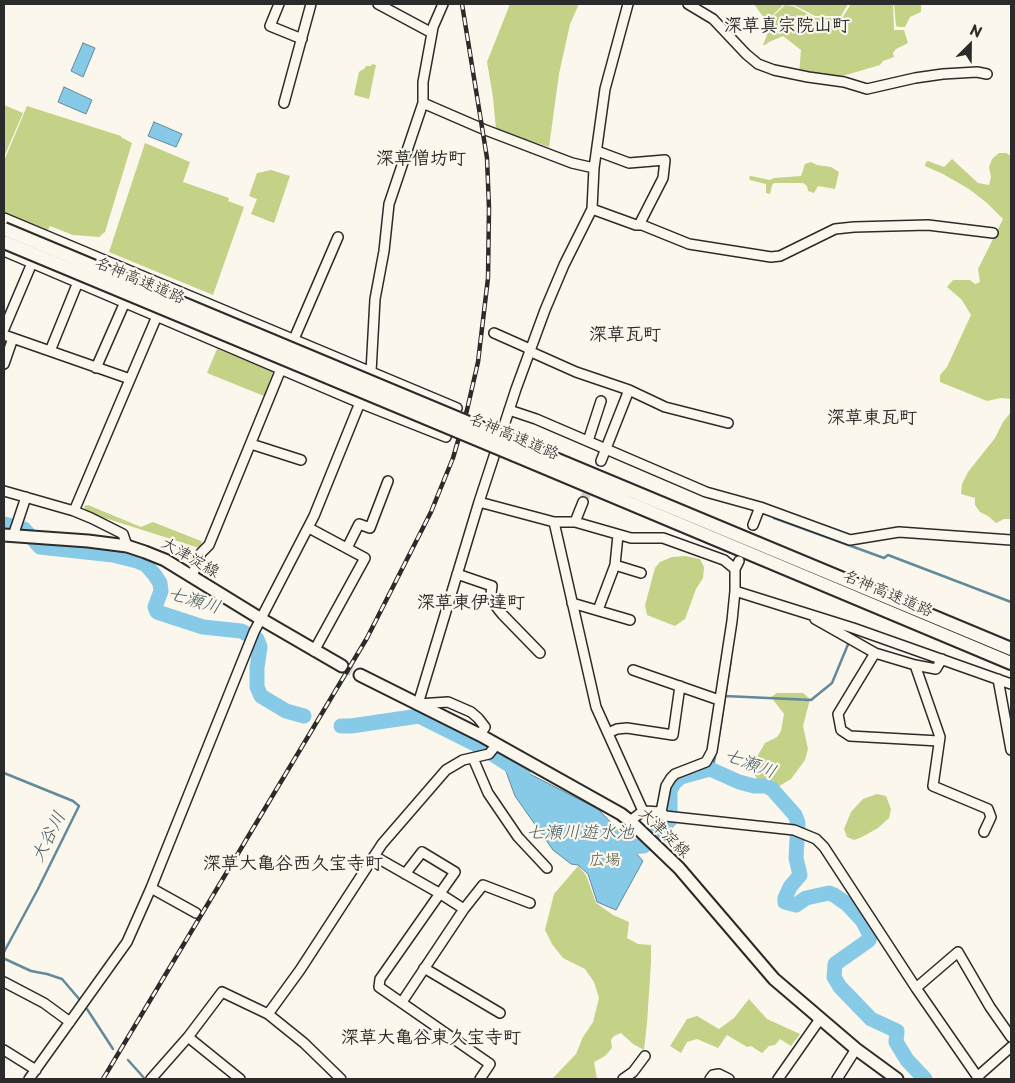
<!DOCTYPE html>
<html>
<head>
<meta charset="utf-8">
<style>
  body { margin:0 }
  #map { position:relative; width:1015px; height:1083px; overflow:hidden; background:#fbf7ec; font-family:"Playpen Sans",sans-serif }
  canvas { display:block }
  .frame { position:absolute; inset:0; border:5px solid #2b2b2b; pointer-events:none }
  .north { position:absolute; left:945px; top:20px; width:50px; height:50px; -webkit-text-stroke:4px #fbf7ec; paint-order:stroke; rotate:23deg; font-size:14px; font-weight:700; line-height:20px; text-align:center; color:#2b2b2b }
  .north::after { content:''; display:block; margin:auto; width:18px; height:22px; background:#2b2b2b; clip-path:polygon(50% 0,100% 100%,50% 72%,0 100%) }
</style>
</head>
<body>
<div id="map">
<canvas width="1015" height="1083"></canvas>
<div class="frame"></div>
<div class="north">N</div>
</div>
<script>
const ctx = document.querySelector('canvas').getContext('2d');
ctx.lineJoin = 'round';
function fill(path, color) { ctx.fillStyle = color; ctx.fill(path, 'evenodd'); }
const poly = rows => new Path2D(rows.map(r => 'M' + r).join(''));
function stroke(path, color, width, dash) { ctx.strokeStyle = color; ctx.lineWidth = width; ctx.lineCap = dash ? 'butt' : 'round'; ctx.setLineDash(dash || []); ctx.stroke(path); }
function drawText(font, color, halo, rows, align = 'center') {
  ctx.font = font + ' "Playpen Sans","Klee One",sans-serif'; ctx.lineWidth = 4.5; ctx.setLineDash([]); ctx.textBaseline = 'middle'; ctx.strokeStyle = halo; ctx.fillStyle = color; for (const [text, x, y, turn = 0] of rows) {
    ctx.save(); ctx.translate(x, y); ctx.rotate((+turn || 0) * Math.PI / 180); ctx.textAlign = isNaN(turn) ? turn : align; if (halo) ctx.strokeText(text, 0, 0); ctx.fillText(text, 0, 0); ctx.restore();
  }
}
fill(poly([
  [510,4,579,4,570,24,559,74,549,147,496,130,493,97,487,62],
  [754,4,784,4,768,20,764,18],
  [792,4,848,4,841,16,815,16],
  [851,4,893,4,894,30,904,30,908,43,896,49,893,53,894,57,883,61,880,65,839,77,799,74,801,50,783,36,769,42,765,45,763,45,770,27,775,26,782,30,776,25,773,26,768,21,785,5,793,6,815,18,842,18],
  [894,4,921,4,921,12,910,17,905,27,899,27,896,26],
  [372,64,376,65,369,99,354,95,359,72,365,68,366,66,371,66],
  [4,105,23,113,4,157],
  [27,106,121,136,121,137,132,143,105,232,99,237,73,235,50,226,48,230,4,212,4,161],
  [145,143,190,162,183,182,229,198,228,201,244,207,213,295,109,252],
  [999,153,1006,153,1011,156,1011,399,1001,398,987,401,940,382,940,375,947,367,971,315,962,300,947,287,953,280,970,280,975,284,980,282,978,269,1003,219,987,203,969,189,943,174,925,166,926,162,928,161,944,167,952,159,978,183,989,185,991,177,989,167,992,159],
  [811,162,817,165,831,167,839,172,835,189,818,186,814,193,808,191,807,186,803,183,774,183,772,185,770,194,766,193,766,184,750,180,749,177,751,176,770,180,774,178,801,176,805,164],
  [271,170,290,176,274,223,251,214,257,199,249,196,257,173],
  [217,349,273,371,264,396,207,373],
  [1011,412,1011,519,1004,519,996,523,988,516,980,512,975,505,975,498,961,494,962,484,968,472,995,438,1003,422],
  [88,505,141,527,153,522,201,541,202,546,199,548,86,512,84,506],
  [685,556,700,559,704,567,703,578,696,589,685,619,675,626,647,615,645,605,655,568,660,562,672,557],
  [777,693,803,693,810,699,803,726,808,749,805,760,791,779,776,788,759,782,752,770,758,755,765,743,777,737,781,731,784,714,771,697],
  [877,794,886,796,891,809,889,818,878,828,862,837,854,840,847,837,844,829,851,812,863,799],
  [578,866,586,875,596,903,613,915,629,922,627,938,638,944,651,945,651,963,647,1023,644,1050,633,1044,621,1033,614,1036,611,1040,612,1048,605,1056,594,1062,597,1079,552,1079,576,1054,583,1037,593,1022,599,998,594,982,585,969,563,958,552,944,545,930,554,894],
  [749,999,767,1019,800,1034,791,1046,780,1039,775,1045,769,1046,762,1053,751,1046,747,1047,727,1035,718,1048,697,1039,687,1042,681,1053,670,1046,687,1019,697,1016,719,1029,734,1018]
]), '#c3d286');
const water = poly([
  [83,43,95,48,83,77,71,71,83,43],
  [64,87,92,100,86,114,58,102,64,87],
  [154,122,182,134,176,147,148,136,154,122],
  [509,758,522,770,598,809,623,835,628,838,636,839,635,852,643,861,616,910,597,902,588,874,578,865,571,864,553,850,529,816,515,796,504,766,509,758]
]);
fill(water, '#86cae7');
stroke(water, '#628a9c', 1);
stroke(poly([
  [774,518,884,558,888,555,1011,602],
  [725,696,811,700,832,683,849,642],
  [718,742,731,659],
  [710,769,713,766,716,752],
  [4,773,73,801,79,806,38,889,4,952],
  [5,959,31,971,47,974,62,979,80,1000],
  [87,1009,113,1049],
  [128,1060,145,1079]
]), '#628a9c', 2.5);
stroke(poly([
  [4,524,24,529,40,547,113,555,137,561,146,565,154,574,160,583,161,591,155,607,157,612,203,627,241,631,257,639,260,647,257,668,257,687,261,696,286,711,304,716],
  [341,726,351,726,419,716,483,748,523,774],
  [617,843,628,847,644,846,658,828,667,823,670,820,670,791,674,783,681,777,710,769,739,782,754,786,766,786,772,789,795,815,798,823,796,858,800,875,790,887,785,898,785,902,796,905,806,898,829,893,834,895,847,904,862,920,870,935,869,940,835,964,834,977,840,987,871,1019,897,1031,896,1042,907,1060,925,1079]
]), '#86cae7', 15);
stroke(poly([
  [583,502,601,461]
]), '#d1cec5', 9, [9, 4.5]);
stroke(poly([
  [342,666,360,675]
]), '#d1cec5', 11, [11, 5.5]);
const minor = poly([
  [279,4,270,26,302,39],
  [628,4,605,89,594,168,592,209,564,265,545,310,516,389,479,502,554,522,575,522,631,538,663,538,724,560,735,569],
  [688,4,713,19,746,54,758,64,774,70,808,77,844,82,867,89,915,78,943,74,977,72,987,74],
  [432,33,433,27,443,4],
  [284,103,311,4],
  [423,103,483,129,572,163,594,168],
  [597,151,629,163,665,160,663,178,639,225],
  [592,209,636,225,642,225,689,244,771,257,780,256,835,229,854,227,928,225,993,233],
  [4,218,457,408],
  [4,251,360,403,446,437],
  [4,329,32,263],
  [494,333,530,349],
  [4,335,130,379],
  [294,339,338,237],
  [50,351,78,282],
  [529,351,576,372,629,390,665,407,728,423],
  [4,364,13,338],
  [96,368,125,302],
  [509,410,536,419,706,492,760,507,850,540,899,532,1011,540],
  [588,441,601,401],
  [251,444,301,460],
  [601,461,629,390],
  [4,491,74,511,91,518,123,534,127,546],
  [479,502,418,704,448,702,471,712,478,718,485,727,480,735],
  [74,511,157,316],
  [554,522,596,707,643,811],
  [575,522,583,502],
  [753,525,760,507],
  [309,528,365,558,314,651],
  [13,536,26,497],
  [347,548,359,524,370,528,388,481],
  [615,565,641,573],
  [457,574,492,586,491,594,494,604,502,614,540,653],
  [192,576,201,553,209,545,281,369],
  [735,591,853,628,1011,684],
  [572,603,630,620],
  [598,610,615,565,618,535],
  [815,619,875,653,915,665,936,669,942,659],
  [875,653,838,714,841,730,850,736,939,741],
  [915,665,940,737,933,786,988,809,991,817,984,832],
  [633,670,719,700],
  [998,679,1011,750],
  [608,733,617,729,627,728,673,735,680,686],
  [473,758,488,793,518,837,547,868],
  [661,812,666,786,671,778,675,774,706,762,712,751,732,621,735,591,735,569,739,561],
  [630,821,643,811,661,812,665,816,794,830,816,839,824,847,916,988,979,1079],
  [374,856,439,893,464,909],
  [405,874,422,852,455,872,380,979,379,987,490,1064,480,1079],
  [151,888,196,913],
  [424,968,500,1013],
  [4,982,44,1003,70,1022],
  [916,988,958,952,990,1007,1011,1037],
  [402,1002,464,909,483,885,530,903],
  [268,1014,304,1043,341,1079],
  [188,1037,240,1079],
  [4,1050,36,1070],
  [977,1077,1011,1047],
  [29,1079,127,942,151,888,254,632,314,516,359,405,371,372,375,299,384,251,389,204,423,103,423,82,432,33,378,4],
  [151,1079,188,1037,222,992,268,1014,300,970,382,844,446,770,463,760,489,754,497,744],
  [623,1079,633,1072,645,1056],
  [710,1079,713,1075,719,1074,729,1079],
  [778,1079,820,1019],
  [837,1079,856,1049]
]);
const major = poly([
  [4,535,88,541,127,546,145,552,165,560,261,619,342,666],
  [360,675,480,735,621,814,630,821,679,868,774,979,856,1049,897,1079]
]);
const highway = poly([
  [519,444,1011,649],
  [515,455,1011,663]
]);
stroke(minor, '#2b2b2b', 12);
stroke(major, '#2b2b2b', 15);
stroke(highway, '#2b2b2b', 16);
stroke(minor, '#fbf7ec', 9);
stroke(major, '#fbf7ec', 11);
stroke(highway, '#fbf7ec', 12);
const rail = poly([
  [103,1079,367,638,431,512,453,458,467,410,478,362,488,278,489,208,487,158,462,4]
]);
stroke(rail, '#2b2b2b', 4.5);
stroke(rail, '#fbf7ec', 2.5, [8]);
const highwayBridge = poly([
  [4,229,519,444],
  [4,242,515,455]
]);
stroke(highwayBridge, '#2b2b2b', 16, []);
stroke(highwayBridge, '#fbf7ec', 12);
drawText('16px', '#2b2b2b', '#fbf7ec', [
  ["名神高速道路",140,281,23],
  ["名神高速道路",514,437,23],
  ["大津淀線",190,558,30],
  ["名神高速道路",888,594,23],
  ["大津淀線",664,833,44]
]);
drawText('16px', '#515542', '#fbf7ec', [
  ["広場",605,861]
]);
drawText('bold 18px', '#2b2b2b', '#fbf7ec', [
  ["深草真宗院山町",787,26],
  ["深草僧坊町",421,159],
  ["深草瓦町",625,335],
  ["深草東瓦町",872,418],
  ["深草東伊達町",471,603],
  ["深草大亀谷西久宝寺町",293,864],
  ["深草大亀谷東久宝寺町",431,1038]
]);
drawText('italic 18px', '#465b63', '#fbf7ec', [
  ["七瀬川",194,601,17],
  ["七瀬川",750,764,21],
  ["七瀬川遊水池",580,833],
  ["大谷川",49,837,-63]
]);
</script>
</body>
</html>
